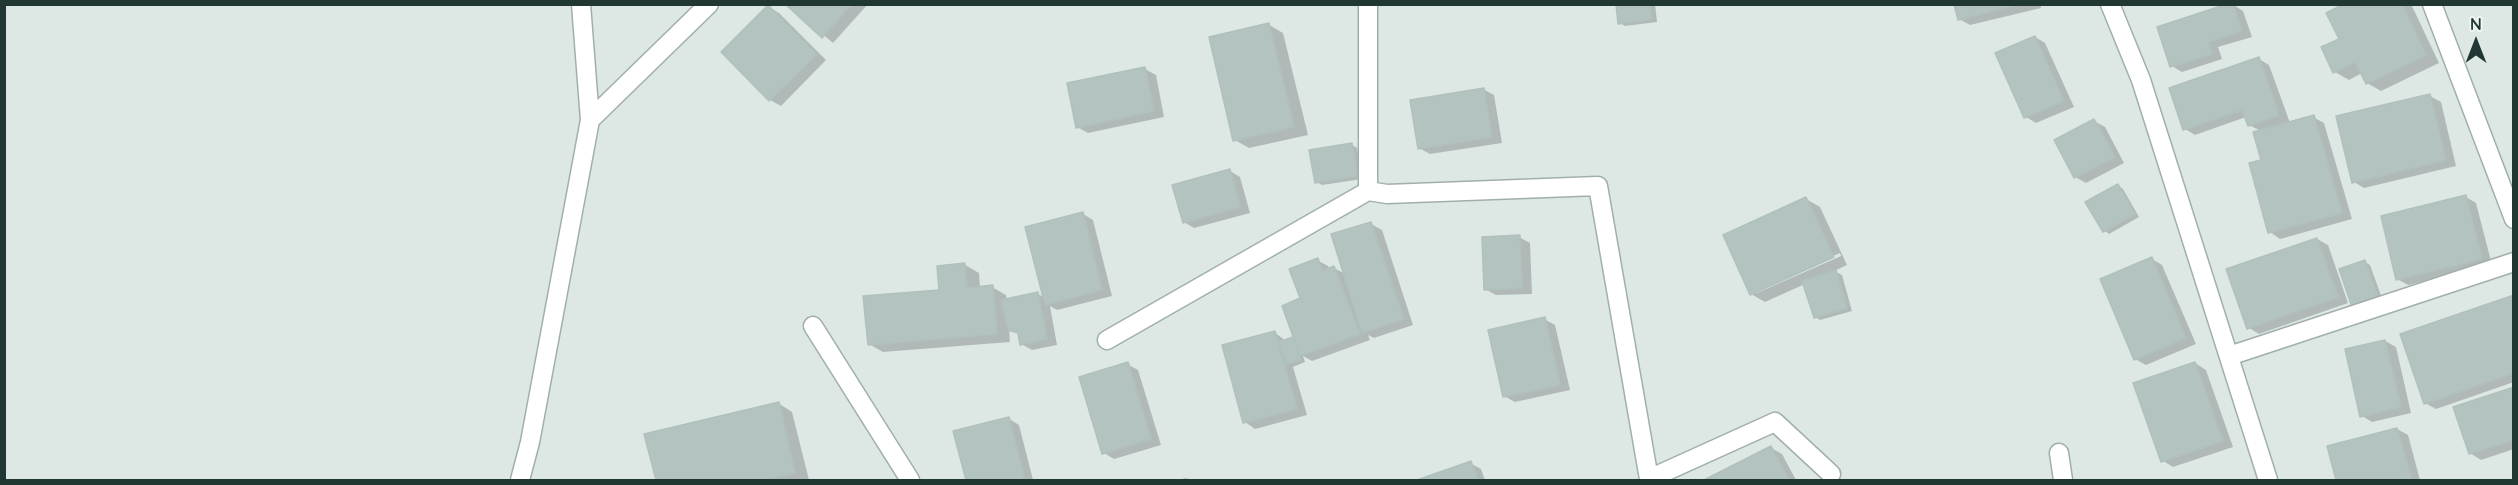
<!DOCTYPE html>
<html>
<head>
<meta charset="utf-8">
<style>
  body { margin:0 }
  #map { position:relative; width:2518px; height:485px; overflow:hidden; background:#dde8e5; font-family:Quicksand,sans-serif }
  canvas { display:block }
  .frame { position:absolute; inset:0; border:6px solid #203734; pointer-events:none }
  .north { position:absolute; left:2446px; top:12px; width:60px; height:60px; -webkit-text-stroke:4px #edf5f3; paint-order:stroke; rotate:0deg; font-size:16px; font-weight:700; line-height:24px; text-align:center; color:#203734 }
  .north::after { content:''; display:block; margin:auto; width:21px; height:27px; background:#203734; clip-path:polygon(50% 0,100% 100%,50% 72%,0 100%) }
</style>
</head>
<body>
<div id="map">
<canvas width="2518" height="485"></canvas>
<div class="frame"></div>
<div class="north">N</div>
</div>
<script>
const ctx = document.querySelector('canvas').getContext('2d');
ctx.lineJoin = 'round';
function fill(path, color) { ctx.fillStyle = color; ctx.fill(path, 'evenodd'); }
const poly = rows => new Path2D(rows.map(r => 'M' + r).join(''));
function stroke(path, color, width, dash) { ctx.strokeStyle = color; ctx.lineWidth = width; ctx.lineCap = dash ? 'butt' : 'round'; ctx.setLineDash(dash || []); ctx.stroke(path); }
fill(poly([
  [787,4,868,4,833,43],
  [1617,4,1655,4,1657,22,1625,26,1620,23],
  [1956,4,2040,4,2041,8,1970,25,1959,19],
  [2232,4,2243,11,2252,37,2218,47,2222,59,2182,72,2172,66],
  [2347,4,2411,4,2439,63,2381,91,2367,83,2362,73,2349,80,2335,72],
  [768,7,779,13,826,60,781,106,770,100],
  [1269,25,1283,33,1308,135,1249,148,1235,140],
  [2035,37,2045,43,2074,107,2036,123,2026,117],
  [2259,59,2269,65,2290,123,2313,117,2324,123,2352,219,2280,239,2270,232,2261,131,2249,125,2246,117,2195,135,2185,129],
  [1145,69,1156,75,1164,117,1088,133,1077,127],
  [1483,89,1494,95,1502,143,1430,154,1419,148],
  [2430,96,2441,102,2456,166,2364,188,2354,182],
  [2094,121,2105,127,2124,163,2086,183,2075,177],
  [1352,145,1357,148,1362,179,1322,185,1317,182],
  [1230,171,1240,177,1250,213,1194,228,1184,222],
  [2118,185,2123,189,2139,217,2109,234,2104,230],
  [2466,197,2476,203,2492,265,2408,285,2397,279],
  [1806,199,1820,207,1847,265,1834,271,1842,275,1852,311,1820,320,1815,317,1805,284,1765,302,1751,294],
  [1840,253,1841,256,1757,293,1757,290],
  [1083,214,1093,220,1112,296,1057,310,1050,306,1057,345,1032,350,1021,344,1020,335,1009,329,1010,342,883,352,869,344,941,292,965,265,979,273,980,288,992,287,1006,295,1007,300,1038,294,1045,298],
  [1371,224,1382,230,1413,325,1374,338,1368,335,1370,340,1312,361,1303,356,1305,362,1293,367,1307,415,1255,429,1245,422,1274,332,1286,341,1293,339,1296,341,1302,299,1317,260,1328,266,1330,270,1334,268,1345,274],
  [1519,237,1530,243,1532,294,1496,295,1485,289],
  [2317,239,2328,245,2348,303,2259,334,2249,328],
  [2152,259,2162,265,2196,344,2146,365,2135,359],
  [2365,262,2370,265,2383,301,2354,306],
  [2514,297,2514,382,2436,409,2425,403],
  [1544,319,1555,325,1570,390,1515,402,1504,396],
  [2385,341,2396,347,2411,413,2372,422,2362,416],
  [2195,363,2206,370,2233,447,2173,467,2163,461],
  [1127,364,1138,370,1161,445,1114,459,1104,453],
  [2514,388,2514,449,2481,460,2470,453],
  [778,403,792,412,809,480,657,480,646,435],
  [1008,418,1019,425,1033,480,967,480,955,432],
  [2397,429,2408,435,2420,480,2337,480,2329,447],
  [1771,448,1782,454,1796,480,1708,480],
  [1470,463,1481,469,1485,480,1421,480],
  [1186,478,1191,480,1177,480]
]), '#0003');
const building = poly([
  [785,4,852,4,822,38,785,4],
  [1616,4,1650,4,1652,19,1618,24,1616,4],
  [1954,4,2021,4,1958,20,1954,4],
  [2227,4,2233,4,2242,31,2208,42,2212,54,2170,67,2157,27,2227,4],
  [2344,4,2402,4,2426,55,2366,84,2355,62,2333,73,2321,47,2339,39,2326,13,2344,4],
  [768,5,817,54,769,101,721,52,768,5],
  [1269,23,1294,127,1233,141,1209,37,1269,23],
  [2035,36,2064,101,2024,118,1995,53,2035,36],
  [2259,57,2279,115,2248,126,2242,110,2183,130,2169,88,2259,57],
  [1145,67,1154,111,1076,128,1067,83,1145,67],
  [1484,88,1492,137,1418,149,1410,100,1484,88],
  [2430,94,2446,160,2352,183,2336,116,2430,94],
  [2314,115,2342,213,2268,233,2249,163,2261,160,2253,132,2314,115],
  [2094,119,2115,157,2074,178,2054,140,2094,119],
  [1352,143,1358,176,1315,183,1309,150,1352,143],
  [1230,169,1240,207,1183,223,1172,185,1230,169],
  [2118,184,2135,214,2103,232,2085,202,2118,184],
  [2466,195,2482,259,2396,280,2381,216,2466,195],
  [1806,197,1834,257,1750,295,1723,235,1806,197],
  [1083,212,1102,290,1045,305,1025,227,1083,212],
  [1371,222,1404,319,1362,333,1331,234,1371,222],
  [1520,235,1522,288,1484,290,1482,237,1520,235],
  [2317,238,2338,297,2247,329,2226,269,2317,238],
  [2152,257,2186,338,2134,360,2100,279,2152,257],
  [1318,258,1322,271,1334,266,1360,334,1300,356,1282,306,1300,298,1289,269,1318,258],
  [2365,260,2378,298,2352,307,2339,269,2365,260],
  [965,263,967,288,993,285,997,334,868,345,863,296,939,290,937,266,965,263],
  [1836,270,1847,308,1814,318,1802,281,1836,270],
  [1038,292,1047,339,1020,345,1018,333,1008,330,1001,300,1038,292],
  [2514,295,2514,373,2424,404,2400,334,2514,295],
  [1545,317,1560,385,1503,397,1488,330,1545,317],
  [1275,331,1297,409,1243,423,1222,345,1275,331],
  [1293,337,1301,359,1287,364,1279,342,1293,337],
  [2385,340,2401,407,2360,417,2345,349,2385,340],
  [1128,362,1151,439,1102,454,1079,377,1128,362],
  [2195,362,2223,441,2161,462,2133,383,2195,362],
  [2514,387,2514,440,2469,454,2453,407,2514,387],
  [779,402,795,473,763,480,656,480,644,434,779,402],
  [1009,417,1025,480,966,480,953,431,1009,417],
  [2397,428,2412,480,2336,480,2327,446,2397,428],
  [1771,446,1789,480,1704,480,1771,446],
  [1471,461,1478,480,1417,480,1471,461]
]);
fill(building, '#b3c3bf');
stroke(building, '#b0c1bd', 1.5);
const minor = poly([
  [581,4,590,120],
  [2110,4,2141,80,2268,480],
  [2432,4,2514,219],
  [1368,191,1387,194,1598,186,1649,479,1775,422,1831,474],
  [813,326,910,480],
  [1107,340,1368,191,1368,4],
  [2229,356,2514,262],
  [2059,453,2063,480],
  [520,480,530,442,590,120,709,4]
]);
stroke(minor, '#a1afac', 21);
stroke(minor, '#fff', 18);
</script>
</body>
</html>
